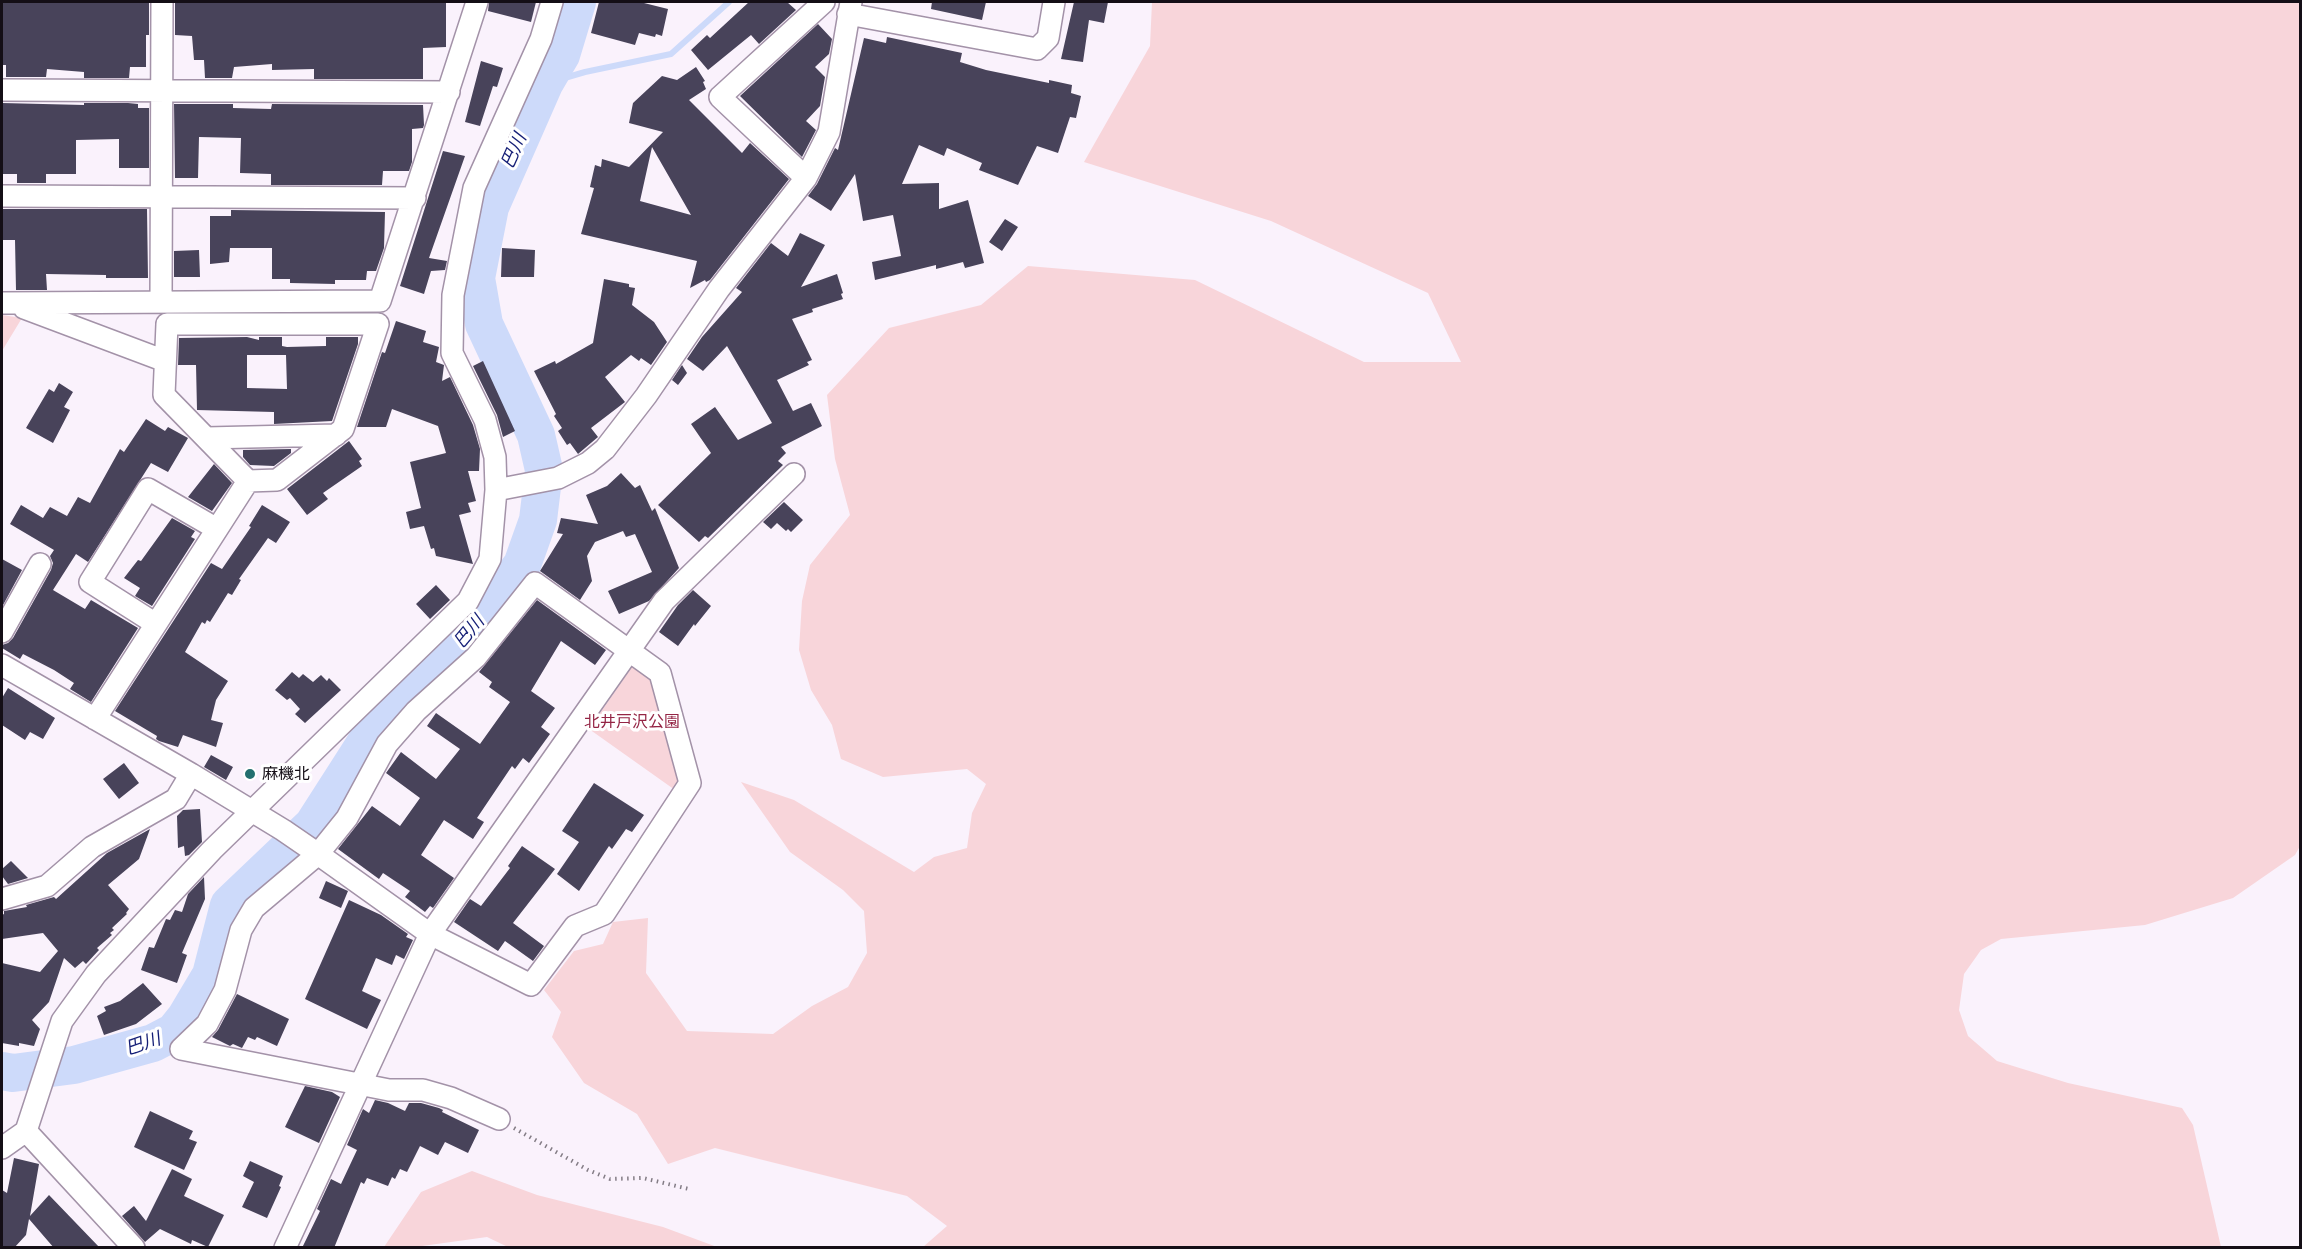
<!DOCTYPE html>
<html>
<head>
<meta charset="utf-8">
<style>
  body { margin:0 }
  #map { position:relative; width:2302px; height:1249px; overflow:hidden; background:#faf2fc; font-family:"Public Sans",sans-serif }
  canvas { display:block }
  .frame { position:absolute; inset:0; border:3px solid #140e16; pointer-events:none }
</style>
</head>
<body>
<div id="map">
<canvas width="2302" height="1249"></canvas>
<div class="frame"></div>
</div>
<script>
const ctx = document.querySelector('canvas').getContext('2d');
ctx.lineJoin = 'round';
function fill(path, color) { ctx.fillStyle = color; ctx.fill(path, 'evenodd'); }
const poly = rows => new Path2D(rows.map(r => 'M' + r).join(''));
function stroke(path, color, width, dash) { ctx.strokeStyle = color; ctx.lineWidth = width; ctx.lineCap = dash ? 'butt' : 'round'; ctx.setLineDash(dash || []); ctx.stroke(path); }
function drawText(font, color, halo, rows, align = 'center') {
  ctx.font = font + ' "Public Sans","Noto Sans JP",sans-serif'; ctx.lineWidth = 6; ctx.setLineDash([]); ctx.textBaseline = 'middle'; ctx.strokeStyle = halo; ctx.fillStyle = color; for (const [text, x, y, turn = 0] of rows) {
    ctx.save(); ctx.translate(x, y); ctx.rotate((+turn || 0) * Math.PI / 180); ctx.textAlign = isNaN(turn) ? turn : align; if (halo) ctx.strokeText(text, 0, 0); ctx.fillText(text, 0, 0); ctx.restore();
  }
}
fill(poly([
  [1152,2,2300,2,2300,846,2295,855,2233,898,2145,925,2001,939,1981,950,1964,974,1959,1010,1968,1036,1997,1061,2068,1083,2182,1108,2193,1125,2221,1247,923,1247,947,1226,907,1196,715,1148,668,1164,637,1114,584,1083,552,1037,561,1012,544,990,574,951,603,944,613,922,648,918,646,973,687,1031,773,1034,812,1006,848,987,867,953,864,911,843,890,790,852,741,782,794,800,914,872,934,857,967,848,972,813,986,784,967,769,883,777,841,759,832,725,811,690,799,650,802,601,810,565,850,515,835,459,827,395,889,328,981,305,1028,266,1195,280,1364,362,1461,362,1428,293,1271,221,1084,162,1150,46],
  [2,315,22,318,2,351],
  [634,664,651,677,681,779,675,790,589,729],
  [472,1171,537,1195,663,1227,717,1247,510,1248,487,1237,415,1247,384,1247,421,1192]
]), '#f8d5da');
stroke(poly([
  [544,84,585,72,671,54,729,2]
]), '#cddafa', 6);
stroke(poly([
  [2,1071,13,1073,74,1065,153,1043,174,1032,186,1017,211,975,229,905,313,825,379,722,461,643,522,565,538,520,544,470,536,435,484,324,476,278,490,207,544,84,561,55,577,2]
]), '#cddafa', 38);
fill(poly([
  [2,2,149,2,149,35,146,35,146,67,130,67,129,78,84,78,84,72,47,69,46,77,6,77,6,65,2,65],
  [175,2,446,2,446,47,423,48,423,79,314,79,314,69,272,70,272,64,234,67,232,78,205,78,204,60,194,60,192,36,175,35],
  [489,2,536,2,531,22,488,11],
  [599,2,640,2,668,9,662,36,656,34,655,37,639,33,635,45,591,33],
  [749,2,787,2,796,10,759,44,751,35,708,70,691,50,707,35,710,38],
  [932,2,986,2,982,20,931,9],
  [1074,2,1108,2,1104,23,1089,20,1083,62,1061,59],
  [818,24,832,39,829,54,815,67,825,77,820,106,806,121,816,130,802,157,740,96],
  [887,37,962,53,960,62,986,70,1049,83,1049,80,1072,85,1071,93,1081,96,1076,118,1070,117,1058,153,1037,146,1018,185,979,170,982,163,947,148,944,156,919,145,902,184,939,183,939,209,968,200,984,263,965,268,963,262,936,269,936,265,875,280,872,262,901,256,893,215,863,221,855,174,831,211,808,196,817,184,835,148,838,150,864,38,886,43],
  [481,61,503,68,497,87,493,86,480,126,465,122],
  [696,67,705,81,703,82,706,89,689,100,742,153,750,143,789,179,710,280,706,282,705,280,690,288,697,261,581,234,594,188,590,187,595,165,601,167,602,159,629,167,663,132,629,123,633,103,662,76,677,80],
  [652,147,691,215,640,201],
  [2,103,84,105,84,103,128,103,138,104,138,108,149,108,149,168,119,168,119,139,76,140,76,174,46,174,46,183,17,183,17,174,2,174],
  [174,104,233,104,233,108,271,109,272,104,423,105,424,125,423,128,412,129,412,162,409,171,383,171,382,185,271,185,271,174,240,173,241,138,199,137,198,178,175,178],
  [443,151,465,156,429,258,447,261,445,270,431,271,424,294,400,286],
  [2,209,147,209,148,278,106,278,106,275,46,274,47,290,16,290,15,240,2,240],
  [231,210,385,212,384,248,376,271,367,271,366,280,335,280,335,284,290,283,290,279,272,279,272,248,230,248,229,262,210,264,210,216,231,216],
  [1005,219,1018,227,1002,251,989,242],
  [800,233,825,245,801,287,837,274,843,293,841,294,843,299,812,309,813,312,792,319,812,360,807,362,809,365,777,380,793,411,811,403,822,426,781,447,786,453,778,461,783,465,708,538,705,536,699,542,658,505,711,453,691,424,715,407,738,440,772,423,727,346,703,371,687,359,702,337,742,292,736,288,771,243,788,256],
  [502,248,535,250,534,277,501,277],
  [199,250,200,277,174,277,174,278,174,251],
  [604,279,629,284,629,287,635,288,632,305,654,322,667,342,651,365,641,358,639,361,631,355,605,377,625,402,591,428,598,437,578,454,570,443,567,445,558,431,562,428,554,416,556,414,534,371,555,361,556,364,593,343],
  [396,321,426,331,423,342,439,347,436,362,444,365,442,381,450,377,473,425,480,449,479,471,468,471,476,501,468,503,471,512,459,515,473,564,436,556,434,548,431,549,424,526,410,529,406,512,421,508,410,462,446,453,438,426,392,409,386,427,357,427,382,352,385,353],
  [247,337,259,340,259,337,282,337,282,346,287,347,326,346,326,337,358,337,358,344,332,421,274,424,274,412,197,410,196,365,178,365,179,338],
  [247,355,286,355,287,389,247,388],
  [483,361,515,431,503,437,497,415,473,366],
  [682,365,687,373,678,385,672,380],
  [59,383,73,392,64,407,70,410,53,443,26,428,49,389,54,392],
  [146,419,165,431,168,427,188,438,168,472,151,463,88,562,76,554,53,590,85,609,91,600,138,628,91,702,70,689,74,683,54,670,23,654,20,659,2,648,2,645,8,643,13,638,51,570,53,563,50,556,54,550,10,524,21,505,43,518,50,507,67,516,78,497,90,503,120,449,124,452],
  [349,441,362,459,359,461,362,466,323,493,328,499,307,515,287,489],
  [291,449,291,453,274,466,250,465,243,457,243,450],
  [214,464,232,483,212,511,188,497],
  [621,473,635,488,640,485,652,511,655,508,679,568,649,601,619,614,608,591,652,572,635,534,626,537,623,531,595,542,587,556,592,581,580,600,540,571,563,534,557,533,561,518,598,524,586,495,607,486],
  [784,502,803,520,791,532,788,529,786,531,777,523,771,529,763,522],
  [262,505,290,522,276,543,268,538,239,579,241,580,232,595,228,593,210,622,207,620,205,624,202,622,185,652,228,681,216,700,211,720,223,723,216,747,183,735,178,747,159,741,156,739,157,736,115,711,211,563,222,569,251,527,249,526],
  [172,518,195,531,191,537,195,539,152,606,135,596,140,588,124,578,138,560,141,561],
  [2,559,22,570,2,607],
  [436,585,450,600,430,619,416,604],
  [693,590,711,606,695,626,694,624,678,646,659,632,678,605],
  [537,600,606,650,595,665,561,641,531,691,555,708,541,727,550,734,529,763,523,758,515,769,512,766,477,818,484,822,473,839,444,820,421,855,454,878,433,908,430,906,425,912,405,897,410,891,383,873,379,879,338,849,372,806,400,826,420,798,386,773,401,752,436,779,460,749,427,726,436,713,480,744,510,702,489,687,492,682,479,672],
  [292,672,299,678,303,674,313,682,321,675,327,681,329,678,341,690,305,723,295,714,300,709,290,698,287,700,275,690],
  [8,688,55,718,43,739,30,732,25,740,2,725,2,698],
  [211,755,233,767,226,780,204,767],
  [124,763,139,783,119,799,103,779],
  [594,783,644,815,632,832,626,829,612,849,609,846,579,891,557,874,579,842,562,831],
  [200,809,202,842,189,855,185,856,184,846,178,848,177,816,183,810],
  [150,829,139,859,108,885,129,909,126,913,127,914,112,928,114,930,110,933,112,935,97,948,99,950,86,964,83,961,75,968,64,958,49,1002,32,1020,40,1029,34,1046,19,1043,19,1046,2,1043,2,963,40,972,58,951,43,933,2,939,2,915,4,914,4,911,27,907,26,905,54,897,56,899,107,853],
  [522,846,555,869,513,923,544,946,533,961,505,941,498,951,454,922,470,899,481,906,510,868,508,866],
  [11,861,28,878,8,884,2,876,2,869],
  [204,877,205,899,182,953,187,955,177,983,141,970,149,947,154,948,166,919,170,920,175,910,182,912,188,894],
  [326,881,348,891,341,908,319,898],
  [349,900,381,915,408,934,406,937,413,940,404,959,396,955,392,965,376,958,362,991,381,1000,367,1029,305,999],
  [143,983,162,1004,136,1024,104,1035,97,1016,106,1011,104,1007,120,1001],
  [237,994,289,1019,277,1046,257,1037,255,1040,248,1037,242,1048,233,1044,230,1046,212,1037,218,1030],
  [305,1086,332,1092,340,1097,319,1143,285,1127],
  [375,1100,388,1103,405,1111,409,1103,421,1103,439,1108,443,1110,442,1112,479,1130,468,1153,445,1142,438,1155,420,1146,407,1172,400,1169,395,1179,392,1177,388,1186,367,1178,364,1184,361,1182,334,1248,302,1248,320,1211,317,1209,331,1179,341,1184,357,1150,347,1145,363,1109,369,1113],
  [150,1111,193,1131,189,1139,197,1142,184,1170,134,1147],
  [14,1158,39,1164,30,1216,49,1195,100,1248,54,1248,29,1219,26,1235,14,1248,2,1248,2,1190,7,1193],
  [250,1161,283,1176,279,1186,281,1187,267,1218,242,1207,254,1182,243,1176],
  [172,1169,192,1179,184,1196,224,1215,208,1247,192,1240,191,1244,160,1229,145,1242,122,1216,134,1206,146,1221]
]), '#48435a');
const street = poly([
  [848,14,1037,49,1048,38,1054,2],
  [2,90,449,92],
  [806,178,720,97,824,2],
  [2,196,415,198],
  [161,302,162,2],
  [2,303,380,301,477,2],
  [24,308,165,361],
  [167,324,378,324,343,429,277,480,248,481,164,395,167,324],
  [206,438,336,435],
  [496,490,558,478,588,463,605,449,646,396,719,289,806,178,829,132,851,2],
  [156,624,90,582,148,489,217,529],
  [2,632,40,564],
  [2,665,191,774,283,830,318,854,430,934,531,985,575,926,604,914,690,783,660,673,535,583,476,657,416,711,387,744,347,818,318,854,254,908,241,930,225,990,207,1024,181,1049,389,1090,423,1090,451,1098,499,1119],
  [95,719,248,481],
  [2,899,47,886,92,847,176,799,191,774],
  [26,1131,134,1248],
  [2,1148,26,1131,62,1021,96,974,212,850,468,601,490,559,496,490,495,457,485,420,452,353,453,295,474,188,541,39,552,2],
  [285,1248,430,934,664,601,794,474]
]);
stroke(street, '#a392a8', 24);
stroke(poly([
  [514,1128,588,1170,610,1179,643,1178,689,1189]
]), '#837c85', 4, [1.5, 4.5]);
stroke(street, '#fff', 21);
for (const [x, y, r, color] of [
  [250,774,6,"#236f6f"]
]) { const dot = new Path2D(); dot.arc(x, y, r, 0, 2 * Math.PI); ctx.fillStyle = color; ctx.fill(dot); stroke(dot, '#fff', 2); }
drawText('16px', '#942545', '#fff', [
  ["北井戸沢公園",632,722]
]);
drawText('16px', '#140e16', '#fff', [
  ["麻機北",262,774]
], 'left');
drawText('italic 18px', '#141e76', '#fff', [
  ["巴川",514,151,-66],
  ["巴川",469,632,-50],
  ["巴川",143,1044,-19]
]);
</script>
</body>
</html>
